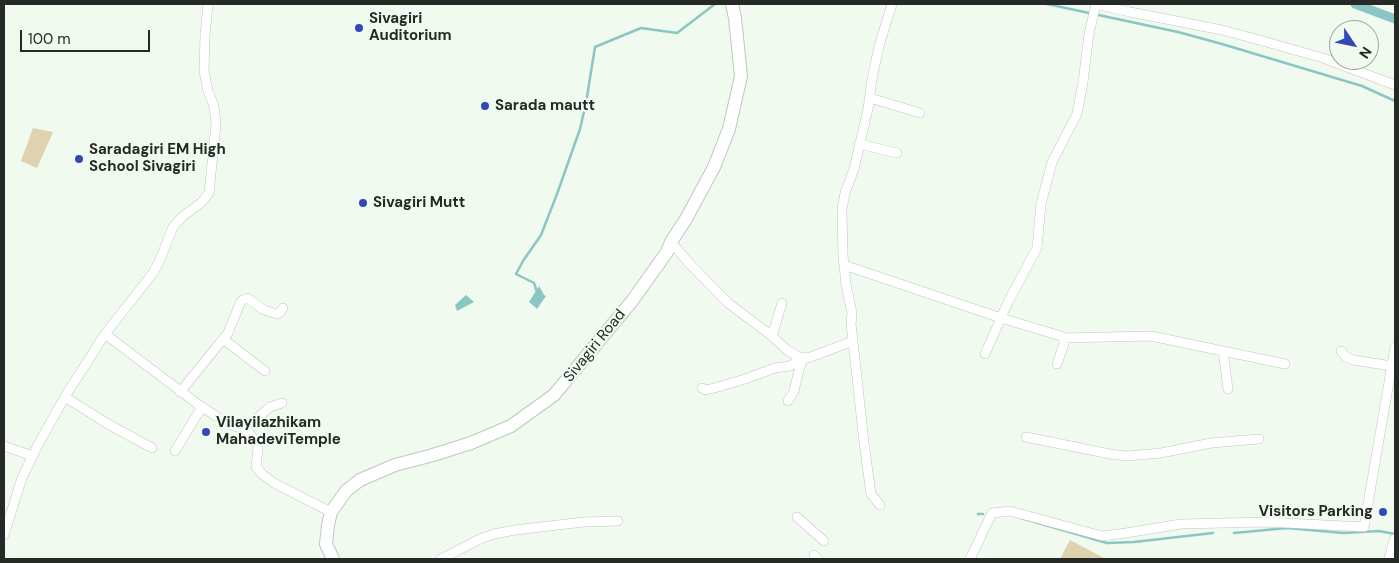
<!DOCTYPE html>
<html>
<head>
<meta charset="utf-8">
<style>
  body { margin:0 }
  #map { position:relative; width:1399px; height:563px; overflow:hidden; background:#f0faef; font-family:"DM Sans",sans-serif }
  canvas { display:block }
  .frame { position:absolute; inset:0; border:5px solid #262a26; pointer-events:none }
  .north { position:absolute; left:1329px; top:20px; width:50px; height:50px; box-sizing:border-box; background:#f0faef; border:1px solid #9fa79f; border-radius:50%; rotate:124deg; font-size:14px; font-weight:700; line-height:20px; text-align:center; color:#262a26 }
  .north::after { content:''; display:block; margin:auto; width:18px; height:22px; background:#3248b9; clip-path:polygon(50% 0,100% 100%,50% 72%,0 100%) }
  .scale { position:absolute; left:20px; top:30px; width:130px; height:22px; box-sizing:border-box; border:2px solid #262a26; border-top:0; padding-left:6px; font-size:15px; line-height:18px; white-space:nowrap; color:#262a26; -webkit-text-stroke:4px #f0faef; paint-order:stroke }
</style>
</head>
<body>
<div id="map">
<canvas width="1399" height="563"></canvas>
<div class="frame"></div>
<div class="north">N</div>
<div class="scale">100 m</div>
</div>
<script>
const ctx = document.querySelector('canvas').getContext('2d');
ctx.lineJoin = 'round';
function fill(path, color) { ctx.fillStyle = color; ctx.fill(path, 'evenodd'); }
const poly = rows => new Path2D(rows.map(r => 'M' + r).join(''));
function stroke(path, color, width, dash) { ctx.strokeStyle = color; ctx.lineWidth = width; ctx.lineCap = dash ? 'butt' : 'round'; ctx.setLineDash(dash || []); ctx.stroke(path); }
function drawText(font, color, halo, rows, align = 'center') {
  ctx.font = font + ' "DM Sans",sans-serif'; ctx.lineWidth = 4.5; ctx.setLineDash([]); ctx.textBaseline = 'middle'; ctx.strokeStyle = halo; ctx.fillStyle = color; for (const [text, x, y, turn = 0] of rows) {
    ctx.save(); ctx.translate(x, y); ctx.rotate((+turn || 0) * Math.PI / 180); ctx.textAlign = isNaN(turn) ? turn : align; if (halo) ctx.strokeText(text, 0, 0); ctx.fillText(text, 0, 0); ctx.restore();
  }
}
fill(poly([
  [33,128,53,132,37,168,21,161],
  [1070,540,1106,559,1060,559]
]), '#ded2af');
fill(poly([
  [539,286,544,295,546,296,537,309,529,302],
  [466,295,474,302,457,311,455,305]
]), '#8bc6c4');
stroke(poly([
  [1047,4,1178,32,1222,44,1362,86,1395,101],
  [537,292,534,283,516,274,523,261,541,235,557,194,580,129,586,103,595,47,641,28,677,33,715,4],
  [978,514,983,514],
  [1021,518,1107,543,1134,542,1213,533],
  [1234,533,1287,528,1343,533,1379,531,1395,534]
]), '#8bc6c4', 2.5);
stroke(poly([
  [1355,4,1395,19]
]), '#8bc6c4', 9);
const street = poly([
  [1095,4,1130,12,1222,30,1252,38,1323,58,1395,85],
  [870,98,920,113],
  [859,144,897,153],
  [671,242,688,262,728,303,772,336,787,350,799,357,808,358,853,341,851,324,852,313,846,285,843,255,842,209,845,193,854,169,868,109,872,79,879,46,892,4],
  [847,266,1001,318,985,354],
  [105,334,199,405,225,422,240,428,251,435,255,440,258,448,256,467,262,474,274,483,331,512],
  [772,336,782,303],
  [1063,338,1151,336,1285,364],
  [223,339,265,371],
  [853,341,864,443,871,494,880,505],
  [1223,351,1228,389],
  [1341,351,1346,357,1353,360,1392,366],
  [1057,364,1064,344,1064,339,1061,336,1001,318,1008,302,1037,248,1041,204,1052,162,1077,114,1083,82,1089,34,1096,4],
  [702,388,706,390,718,387,745,379,775,368,790,366,802,358],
  [180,392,228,333,241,301,247,298,264,310,277,314,280,313,283,308],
  [65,397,108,424,152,448],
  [788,401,794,391,799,370,803,358],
  [247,432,254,421,263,413,270,407,282,403],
  [1026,437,1110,454,1127,456,1161,453,1211,443,1259,439],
  [4,446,33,456],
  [175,451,202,407],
  [797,517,824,541],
  [4,535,22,478,39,443,66,395,105,334,153,273,160,260,173,227,182,217,202,202,209,193,216,124,214,106,208,91,204,71,205,36,208,4],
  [814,555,818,559],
  [441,559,480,539,494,534,515,530,584,522,618,521],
  [970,559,992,513,1010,511,1102,536,1126,533,1181,524,1266,522,1364,527,1395,347],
  [1389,559,1394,539]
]);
const secondary = poly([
  [333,559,326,544,328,525,331,512,346,491,360,480,395,465,433,455,471,443,511,426,554,395,632,301,667,252,671,242,686,219,714,167,729,129,741,76,735,18,732,4]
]);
stroke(street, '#bec8bd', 10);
stroke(secondary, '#bec8bd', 14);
stroke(street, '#fff', 9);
stroke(secondary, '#fff', 12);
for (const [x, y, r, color] of [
  [359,28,5,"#3248b9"],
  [485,106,5,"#3248b9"],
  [79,159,5,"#3248b9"],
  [363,203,5,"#3248b9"],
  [206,432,5,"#3248b9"],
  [1383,512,5,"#3248b9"]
]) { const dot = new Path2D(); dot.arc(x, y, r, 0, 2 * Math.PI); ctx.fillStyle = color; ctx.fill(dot); stroke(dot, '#f0faef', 2); }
drawText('bold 15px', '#262a26', '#f0faef', [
  ["Sivagiri",369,19],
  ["Auditorium",369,36],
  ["Sarada mautt",495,106],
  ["Saradagiri EM High",89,150],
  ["School Sivagiri",89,167],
  ["Sivagiri Mutt",373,203],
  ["Vilayilazhikam",216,423],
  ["MahadeviTemple",216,440],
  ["Visitors Parking",1373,512,"right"]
], 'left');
drawText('15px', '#262a26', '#f0faef', [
  ["Sivagiri Road",595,346,-51]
]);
</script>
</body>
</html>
